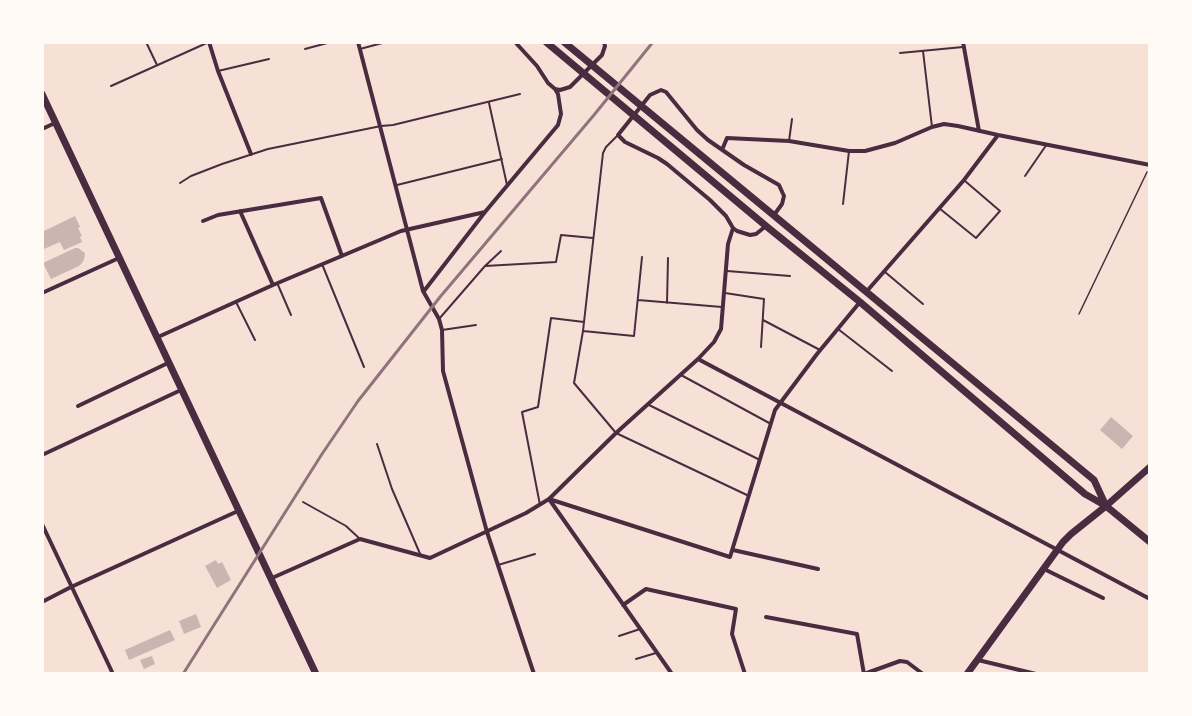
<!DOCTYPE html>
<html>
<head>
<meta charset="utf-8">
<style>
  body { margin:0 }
  #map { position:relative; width:1192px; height:716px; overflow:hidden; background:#f7e1d7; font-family:Karla,sans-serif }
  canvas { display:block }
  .frame { position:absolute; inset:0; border:44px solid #fffaf5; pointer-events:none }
</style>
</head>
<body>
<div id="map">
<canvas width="1192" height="716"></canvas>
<div class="frame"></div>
</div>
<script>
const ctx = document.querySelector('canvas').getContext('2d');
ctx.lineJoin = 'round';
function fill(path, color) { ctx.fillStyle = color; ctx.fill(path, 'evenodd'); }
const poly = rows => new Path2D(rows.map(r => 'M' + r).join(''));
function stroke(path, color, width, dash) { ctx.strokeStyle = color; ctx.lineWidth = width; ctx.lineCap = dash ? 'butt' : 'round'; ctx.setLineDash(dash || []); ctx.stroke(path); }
fill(poly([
  [75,216,80,227,78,228,82,236,80,237,82,242,64,250,60,242,44,249,42,246,42,232],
  [75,248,78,248,85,253,84,260,82,263,79,266,51,279,43,263],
  [1111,417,1133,436,1122,449,1100,430],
  [216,560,218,564,222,562,231,580,217,588,205,566],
  [196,614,201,627,184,634,179,621],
  [170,630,175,640,129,660,125,650],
  [152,656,155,664,144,669,140,660]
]), '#ccb4b1');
stroke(poly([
  [1079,314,1147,172]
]), '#4a2c40', 1.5);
stroke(poly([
  [146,42,157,65],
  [305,49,331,42],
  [360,49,386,42],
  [923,51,932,127],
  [900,53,963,47],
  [218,71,269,59],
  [111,86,209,42],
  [489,103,507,185],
  [618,135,606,147,603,153,583,331,574,383,616,433,749,496],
  [789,141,792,119],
  [1025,176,1047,144],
  [180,183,191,176,222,164,268,149,381,126,393,125,520,94],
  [397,185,502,159],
  [843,204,849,151],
  [939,208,976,238,1000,211,965,181],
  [322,264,364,367],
  [485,266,556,262,561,235,593,238],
  [727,271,790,276],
  [885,272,923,304],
  [278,285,291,315],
  [725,293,764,299,761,347],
  [638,300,722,307],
  [236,302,255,340],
  [667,303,668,258],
  [439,319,485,266,501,251],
  [763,320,820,350],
  [838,329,892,371],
  [442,330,476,325],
  [583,331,634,336,642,257],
  [681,375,771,424],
  [649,405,760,460],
  [377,444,392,489,421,556],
  [303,502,346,526,360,539],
  [540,505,522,412,538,407,551,318,584,322],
  [498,565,535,554],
  [619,636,640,629],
  [636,659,656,653]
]), '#4a2c40', 2);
stroke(poly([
  [209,42,218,71,251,154],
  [358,42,423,291,439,319,442,330,443,371,487,532,534,674],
  [515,42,537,66,548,83,555,89,560,90,570,87,602,55,605,46,604,42],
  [963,42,979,131],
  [42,129,55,123],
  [722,150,727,138,789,141,849,151,865,151,895,143,932,127,944,124,958,126,998,135,1150,165],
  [240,211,273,285],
  [203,221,218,215,321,198,342,256],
  [766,226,756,234,750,235,737,231,733,228,726,216,710,200,667,164,658,158,625,142,618,135,650,95,661,90,666,92,697,130,708,140,744,165,779,185,784,196,782,204,774,215],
  [424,291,485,212,558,125,561,114,558,94,555,89],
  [867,291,964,180,998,135],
  [42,293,119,258],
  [158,337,273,285,401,231,485,212],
  [698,359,1150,599],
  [78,406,168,363],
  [42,455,181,390],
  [549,499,730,557,775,410,817,354,860,302],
  [549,499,672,674],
  [42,524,113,674],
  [733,550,818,569],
  [1044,569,1103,598],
  [272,578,360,539,430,558,526,513,549,499,616,433,698,359,714,342,721,329,728,244,733,228],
  [42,602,71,587,238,511],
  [623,605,646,589,736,609,732,634,745,674],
  [766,617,857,634,864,674,900,661,907,662,923,674],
  [978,660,1036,674]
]), '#4a2c40', 4);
stroke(poly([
  [546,42,766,226,860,302,1085,494,1106,506,1150,542],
  [564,42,1094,480,1106,506],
  [42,94,316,674],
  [967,674,1063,542,1071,534,1106,506,1150,467]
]), '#4a2c40', 7);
stroke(poly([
  [183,674,322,454,358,401,440,297,594,115,653,42]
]), '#8f747c', 3);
</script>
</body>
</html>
